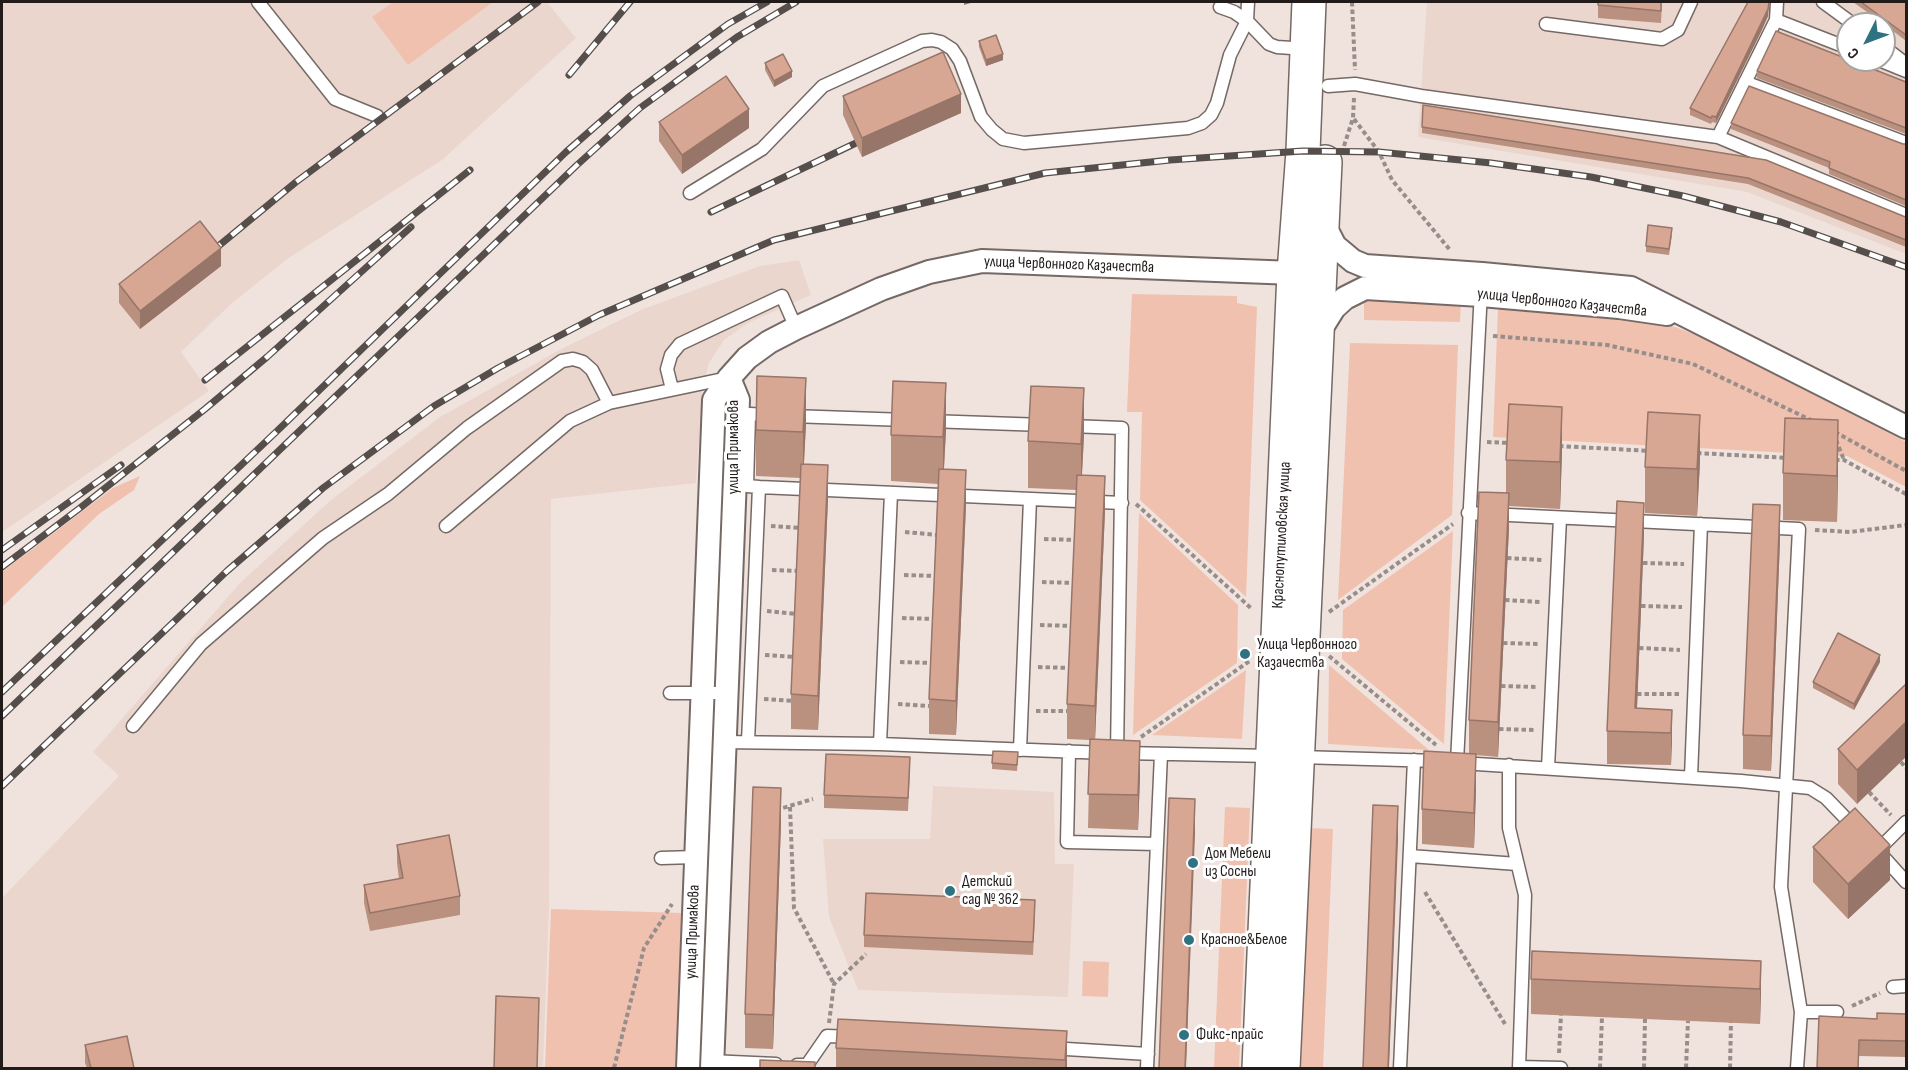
<!DOCTYPE html>
<html>
<head>
<meta charset="utf-8">
<style>
  body { margin:0 }
  #map { position:relative; width:1908px; height:1070px; overflow:hidden; background:#f0e3de; font-family:"Sofia Sans Condensed",sans-serif }
  canvas { display:block }
  .frame { position:absolute; inset:0; border:3px solid #211c1a; pointer-events:none }
  .north { position:absolute; left:1836px; top:12px; width:60px; height:60px; box-sizing:border-box; background:#fff; border:2px solid #a6a4a3; border-radius:50%; rotate:228deg; font-size:16px; font-weight:700; line-height:24px; text-align:center; color:#211c1a }
  .north::after { content:''; display:block; margin:auto; width:21px; height:27px; background:#2f7382; clip-path:polygon(50% 0,100% 100%,50% 72%,0 100%) }
</style>
</head>
<body>
<div id="map">
<canvas width="1908" height="1070"></canvas>
<div class="frame"></div>
<div class="north">С</div>
</div>
<script>
const ctx = document.querySelector('canvas').getContext('2d');
ctx.lineJoin = 'round';
function fill(path, color) { ctx.fillStyle = color; ctx.fill(path, 'evenodd'); }
const poly = rows => new Path2D(rows.map(r => 'M' + r).join(''));
function stroke(path, color, width, dash) { ctx.strokeStyle = color; ctx.lineWidth = width; ctx.lineCap = dash ? 'butt' : 'round'; ctx.setLineDash(dash || []); ctx.stroke(path); }
function drawText(font, color, halo, rows, align = 'center') {
  ctx.font = font + ' "Sofia Sans Condensed",sans-serif'; ctx.lineWidth = 6; ctx.setLineDash([]); ctx.textBaseline = 'middle'; ctx.strokeStyle = halo; ctx.fillStyle = color; for (const [text, x, y, turn = 0] of rows) {
    ctx.save(); ctx.translate(x, y); ctx.rotate((+turn || 0) * Math.PI / 180); ctx.textAlign = isNaN(turn) ? turn : align; if (halo) ctx.strokeText(text, 0, 0); ctx.fillText(text, 0, 0); ctx.restore();
  }
}
fill(poly([
  [2,2,547,2,576,38,442,160,290,257,232,303,181,352,209,391,2,532],
  [1427,2,1906,2,1906,254,1747,192,1418,137],
  [1848,24,1884,24,1884,60,1848,60],
  [799,260,811,295,748,323,724,340,709,363,703,386,696,483,551,499,549,907,543,1068,2,1068,2,898,119,776,93,752,240,583,331,500,440,417,563,348,643,309,760,266],
  [933,786,1054,792,1055,864,1074,864,1068,997,858,990,829,917,823,839,930,839]
]), '#ebd6ce');
fill(poly([
  [393,2,493,2,408,65,372,17],
  [1132,294,1237,296,1237,303,1257,307,1246,597,1140,500,1142,412,1127,412],
  [1364,298,1461,300,1460,322,1364,320],
  [1498,308,1654,321,1678,328,1704,338,1906,442,1906,487,1847,456,1493,437],
  [1350,343,1458,345,1452,515,1338,600],
  [140,476,134,490,99,514,2,607,2,572,113,488],
  [1139,513,1238,605,1237,663,1133,735],
  [1453,531,1444,744,1342,659,1343,610],
  [1329,665,1429,750,1328,744],
  [1246,670,1242,739,1152,735],
  [1225,807,1250,808,1239,1068,1214,1068],
  [1309,828,1333,829,1323,1068,1299,1068],
  [551,909,683,913,676,1068,545,1068],
  [1083,961,1109,962,1108,997,1082,996]
]), '#f1c1af');
const lane = poly([
  [258,2,335,99,377,116],
  [1777,2,1776,20,1718,137,1906,215],
  [1823,2,1853,24],
  [1220,7,1234,12,1247,21,1269,44,1277,47,1307,49],
  [1776,20,1848,48],
  [1546,24,1662,39,1678,30,1691,2],
  [1884,47,1906,64],
  [1879,60,1906,71],
  [1745,82,1906,143],
  [1328,86,1355,84,1421,96,1718,137],
  [690,193,762,149,823,86,922,41,932,40,941,42,952,49,960,61,981,117,992,130,1003,139,1024,143,1188,128,1202,123,1211,115,1217,103,1230,55,1247,21,1248,2],
  [672,389,667,369,671,355,680,344,782,296,796,328],
  [791,416,906,420],
  [929,421,1044,425],
  [1070,426,1122,428,1117,753],
  [759,487,1122,503],
  [1468,513,1799,529,1781,887,1801,1012,1797,1068],
  [446,526,570,421,609,403,728,378],
  [670,693,726,693],
  [133,726,201,644,323,538,388,494,467,428,562,361,573,359,583,362,592,370,609,403],
  [722,742,880,744,1106,753],
  [748,742,759,487,747,486,749,414,771,415],
  [880,744,891,493],
  [1020,750,1030,499],
  [1069,751,1067,842,1157,844],
  [1123,753,1271,756],
  [1299,757,1438,761],
  [1457,762,1481,290],
  [1461,763,1741,781,1810,788,1826,798,1856,829],
  [1509,765,1509,828,1525,895,1519,1068],
  [1548,768,1560,518],
  [1691,777,1701,524],
  [1877,851,1906,822],
  [1879,852,1906,882],
  [1410,856,1517,864],
  [661,858,696,857],
  [1893,987,1906,986],
  [1801,1012,1837,1012],
  [1050,1048,1148,1054],
  [710,1061,776,1064],
  [797,1065,807,1065,827,1036,853,1037],
  [1519,1067,1561,1068],
  [1147,1068,1161,754],
  [1400,1068,1414,760]
]);
const street = poly([
  [1322,221,1335,246,1353,261,1365,266,1482,274,1631,288,1906,427],
  [1319,332,1334,308,1345,298,1365,288,1481,295,1619,307,1667,314],
  [688,1068,714,400,729,378,747,358,769,342,796,328,881,289,929,272,982,261,1294,273],
  [712,1068,738,400,729,378]
]);
const secondary = poly([
  [1259,1068,1294,273,1303,151,1309,2],
  [1283,1068,1325,162]
]);
stroke(lane, '#756965', 15);
stroke(street, '#756965', 26);
stroke(secondary, '#756965', 36);
stroke(poly([
  [1352,2,1355,70],
  [1354,119,1379,152,1392,180,1450,250],
  [1344,146,1353,118,1354,98],
  [1493,336,1607,345,1693,364,1813,421],
  [1835,432,1906,471],
  [1836,440,1844,460],
  [1487,442,1510,443],
  [1559,446,1651,451],
  [1697,453,1788,458],
  [1835,460,1844,460,1906,494],
  [1136,504,1252,609],
  [771,526,800,528],
  [1815,530,1850,532,1906,525],
  [905,532,938,535],
  [1044,539,1076,540],
  [1507,558,1542,560],
  [1643,563,1684,564],
  [772,570,798,571],
  [904,575,936,576],
  [1042,582,1074,583],
  [1505,600,1541,602],
  [1641,606,1682,607],
  [767,611,796,614],
  [1329,612,1453,524],
  [902,618,934,619],
  [1040,625,1072,626],
  [1503,643,1539,644],
  [1639,648,1680,650],
  [765,655,794,657],
  [1329,656,1436,745],
  [900,662,932,663],
  [1038,667,1070,668],
  [1501,686,1537,687],
  [1637,694,1679,694],
  [764,699,793,701],
  [898,704,930,706],
  [1036,711,1068,711],
  [1499,729,1535,730],
  [1141,737,1251,660],
  [1901,762,1906,768],
  [1869,792,1891,815],
  [790,807,794,908,834,984],
  [776,810,813,799],
  [1425,892,1505,1024],
  [1852,1006,1880,993],
  [829,1023,834,984,866,954],
  [1559,1053,1561,1015],
  [614,1068,644,948,672,904],
  [1600,1068,1602,1017],
  [1644,1068,1645,1019],
  [1686,1068,1688,1021],
  [1730,1068,1731,1022]
]), '#978e8a', 4, [4.5, 3]);
stroke(lane, '#fff', 12);
stroke(street, '#fff', 22);
stroke(secondary, '#fff', 33);
const rail = poly([
  [569,75,630,2],
  [711,212,856,143],
  [210,253,296,182,538,2],
  [205,380,470,170],
  [2,550,121,465],
  [2,567,80,508,205,409,267,357,411,227],
  [2,692,276,432,566,152,630,96,728,24,767,2],
  [2,716,577,165,640,108,737,37,796,2],
  [2,786,227,571,323,488,434,406,498,368,599,315,774,240,1045,173,1170,160,1303,151,1379,152,1491,163,1591,177,1683,196,1781,222,1906,267]
]);
stroke(rail, '#554e4b', 7);
stroke(rail, '#fff', 4.5, [14]);
fill(poly([
  [1598,2,1662,2,1661,23,1598,18],
  [1748,2,1769,2,1768,16,1716,123,1712,122,1711,124,1690,115,1690,108],
  [1853,2,1906,2,1906,41,1884,24],
  [979,41,1003,60,986,66,979,47],
  [765,63,792,77,774,87,765,70],
  [1757,71,1906,82,1906,134,1757,78],
  [843,96,961,113,862,157,843,115],
  [659,122,749,128,682,174,659,141],
  [1731,123,1903,144,1906,144,1906,206,1829,174,1829,168,1731,129],
  [1422,127,1766,160,1903,216,1906,217,1906,247,1748,184,1422,133],
  [1672,235,1669,255,1646,252,1646,246],
  [221,266,140,329,119,303,119,284],
  [806,424,804,464,828,499,818,730,791,729,791,694,801,478,756,476,756,430],
  [946,430,944,469,966,505,956,735,929,734,929,699,938,484,891,481,891,435],
  [1084,435,1082,475,1105,511,1095,740,1140,776,1138,830,1088,828,1090,740,1067,739,1067,704,1077,490,1028,488,1028,441],
  [1562,453,1560,509,1509,506,1509,528,1498,757,1476,755,1476,788,1474,848,1422,844,1422,809,1469,753,1469,720,1506,493,1506,460],
  [1700,462,1697,516,1645,513,1645,467],
  [1838,467,1837,522,1783,520,1783,473],
  [1644,535,1637,708,1672,710,1671,765,1607,764,1607,731],
  [1780,540,1771,771,1743,769,1743,735],
  [1880,662,1854,710,1813,688,1813,682],
  [1906,684,1857,804,1838,784,1838,749],
  [1018,758,1017,771,992,769,992,763],
  [910,769,908,811,824,808,824,795],
  [781,823,773,1049,745,1048,745,1014],
  [397,845,460,896,460,915,370,931,364,903,364,885,399,879,397,863],
  [1813,847,1890,880,1848,919,1813,882],
  [1035,913,1033,955,864,947,864,935],
  [1761,961,1760,1024,1531,1014,1531,979],
  [1906,1014,1906,1057,1859,1056,1817,1068,1877,1019],
  [1067,1031,1067,1068,836,1068,836,1048],
  [85,1045,134,1068,87,1068,85,1063]
]), '#ba907f');
fill(poly([
  [964,2,974,2,964,5],
  [1769,2,1768,16,1761,32,1716,123,1716,117],
  [1003,54,1003,60,986,66,986,60],
  [792,71,792,77,774,87,774,81],
  [961,94,961,113,862,157,862,138],
  [749,109,749,128,682,174,682,155],
  [221,248,221,266,140,329,140,311],
  [806,378,806,424,803,479,803,432],
  [946,383,946,430,943,484,943,437],
  [1084,388,1084,435,1081,490,1081,444],
  [1562,407,1562,453,1560,509,1560,462],
  [1700,415,1700,462,1697,516,1697,469],
  [1838,420,1838,467,1837,522,1837,476],
  [828,465,828,499,818,730,818,696],
  [966,470,966,505,956,735,956,701],
  [1105,476,1105,511,1095,740,1095,706],
  [1509,493,1509,528,1498,757,1498,722],
  [1644,503,1644,535,1636,732,1635,708],
  [1780,505,1780,540,1771,771,1771,736],
  [1880,655,1880,662,1854,710,1854,704],
  [1672,710,1672,743,1671,765,1671,733],
  [1906,722,1906,757,1857,804,1857,770],
  [1140,741,1140,776,1138,830,1138,795],
  [1476,754,1476,788,1474,848,1474,813],
  [781,788,781,823,773,1049,773,1015],
  [1195,799,1195,834,1186,1068,1185,1068],
  [1398,806,1398,841,1389,1068,1388,1068],
  [1890,845,1890,880,1848,919,1848,884],
  [1761,961,1761,995,1760,1024,1760,989],
  [1067,1031,1067,1068,1065,1068,1065,1060]
]), '#977568');
const building = poly([
  [1598,2,1661,2,1661,11,1598,5,1598,2],
  [1748,2,1769,2,1768,9,1716,117,1712,116,1711,118,1690,108,1748,2],
  [1861,2,1906,2,1906,35,1861,2],
  [1776,31,1906,82,1906,128,1757,71,1776,31],
  [996,35,1003,54,986,60,979,41,996,35],
  [943,52,961,94,862,138,843,96,943,52],
  [783,54,792,71,774,81,765,63,783,54],
  [726,76,749,109,682,155,659,122,726,76],
  [1749,86,1903,144,1906,144,1906,200,1829,168,1830,162,1731,123,1749,86],
  [1423,105,1766,160,1903,216,1906,217,1906,240,1748,178,1422,127,1423,105],
  [200,221,221,248,140,311,119,284,200,221],
  [1648,225,1672,228,1669,249,1646,246,1648,225],
  [757,376,806,378,803,432,756,430,757,376],
  [893,381,946,383,943,437,891,435,893,381],
  [1031,386,1084,388,1081,444,1028,441,1031,386],
  [1509,404,1562,407,1560,462,1506,460,1509,404],
  [1648,412,1700,415,1697,469,1645,467,1648,412],
  [1785,418,1838,420,1837,476,1783,473,1785,418],
  [801,464,828,465,818,696,791,694,801,464],
  [939,469,966,470,956,701,929,699,939,469],
  [1077,475,1105,476,1095,706,1067,704,1077,475],
  [1479,492,1509,493,1498,722,1469,720,1479,492],
  [1617,501,1644,503,1635,708,1672,710,1671,733,1607,731,1617,501],
  [1753,504,1780,505,1771,736,1743,735,1753,504],
  [1838,633,1880,655,1854,704,1813,682,1838,633],
  [1906,684,1906,722,1857,770,1838,749,1906,684],
  [1090,739,1140,741,1138,795,1088,794,1090,739],
  [993,751,1018,752,1017,765,992,763,993,751],
  [1424,751,1476,754,1474,813,1422,809,1424,751],
  [826,754,910,757,908,798,824,795,826,754],
  [753,787,781,788,773,1015,745,1014,753,787],
  [1169,798,1195,799,1185,1068,1159,1068,1169,798],
  [1373,805,1398,806,1388,1068,1363,1068,1373,805],
  [1855,808,1890,845,1848,884,1813,847,1855,808],
  [449,835,460,896,370,913,364,885,403,878,397,845,449,835],
  [866,893,1035,900,1033,942,864,935,866,893],
  [1532,951,1761,961,1760,989,1531,979,1532,951],
  [496,996,539,998,537,1068,494,1068,496,996],
  [1877,1013,1906,1014,1906,1041,1859,1040,1858,1068,1817,1068,1819,1016,1877,1019,1877,1013],
  [838,1019,1067,1031,1065,1060,836,1048,838,1019],
  [127,1036,134,1068,91,1068,85,1045,127,1036],
  [760,1060,815,1062,815,1068,760,1068,760,1060]
]);
fill(building, '#d8a794');
stroke(building, '#977568', 1.5);
for (const [x, y, r, color] of [
  [1245,654,6,"#2f7382"],
  [1193,863,6,"#2f7382"],
  [950,891,6,"#2f7382"],
  [1189,940,6,"#2f7382"],
  [1184,1035,6,"#2f7382"]
]) { const dot = new Path2D(); dot.arc(x, y, r, 0, 2 * Math.PI); ctx.fillStyle = color; ctx.fill(dot); stroke(dot, '#fff', 2); }
drawText('16px', '#211c1a', '#fff', [
  ["улица Червонного Казачества",1069,265,2],
  ["улица Червонного Казачества",1562,303,6],
  ["улица Примакова",734,447,-90],
  ["Краснопутиловская улица",1282,535,-87],
  ["улица Примакова",693,932,-88]
]);
drawText('16px', '#211c1a', '#fff', [
  ["Улица Червонного",1257,645],
  ["Казачества",1257,663],
  ["Дом Мебели",1205,854],
  ["из Сосны",1205,872],
  ["Детский",962,882],
  ["сад № 362",962,900],
  ["Красное&Белое",1201,940],
  ["Фикс-прайс",1196,1035]
], 'left');
</script>
</body>
</html>
